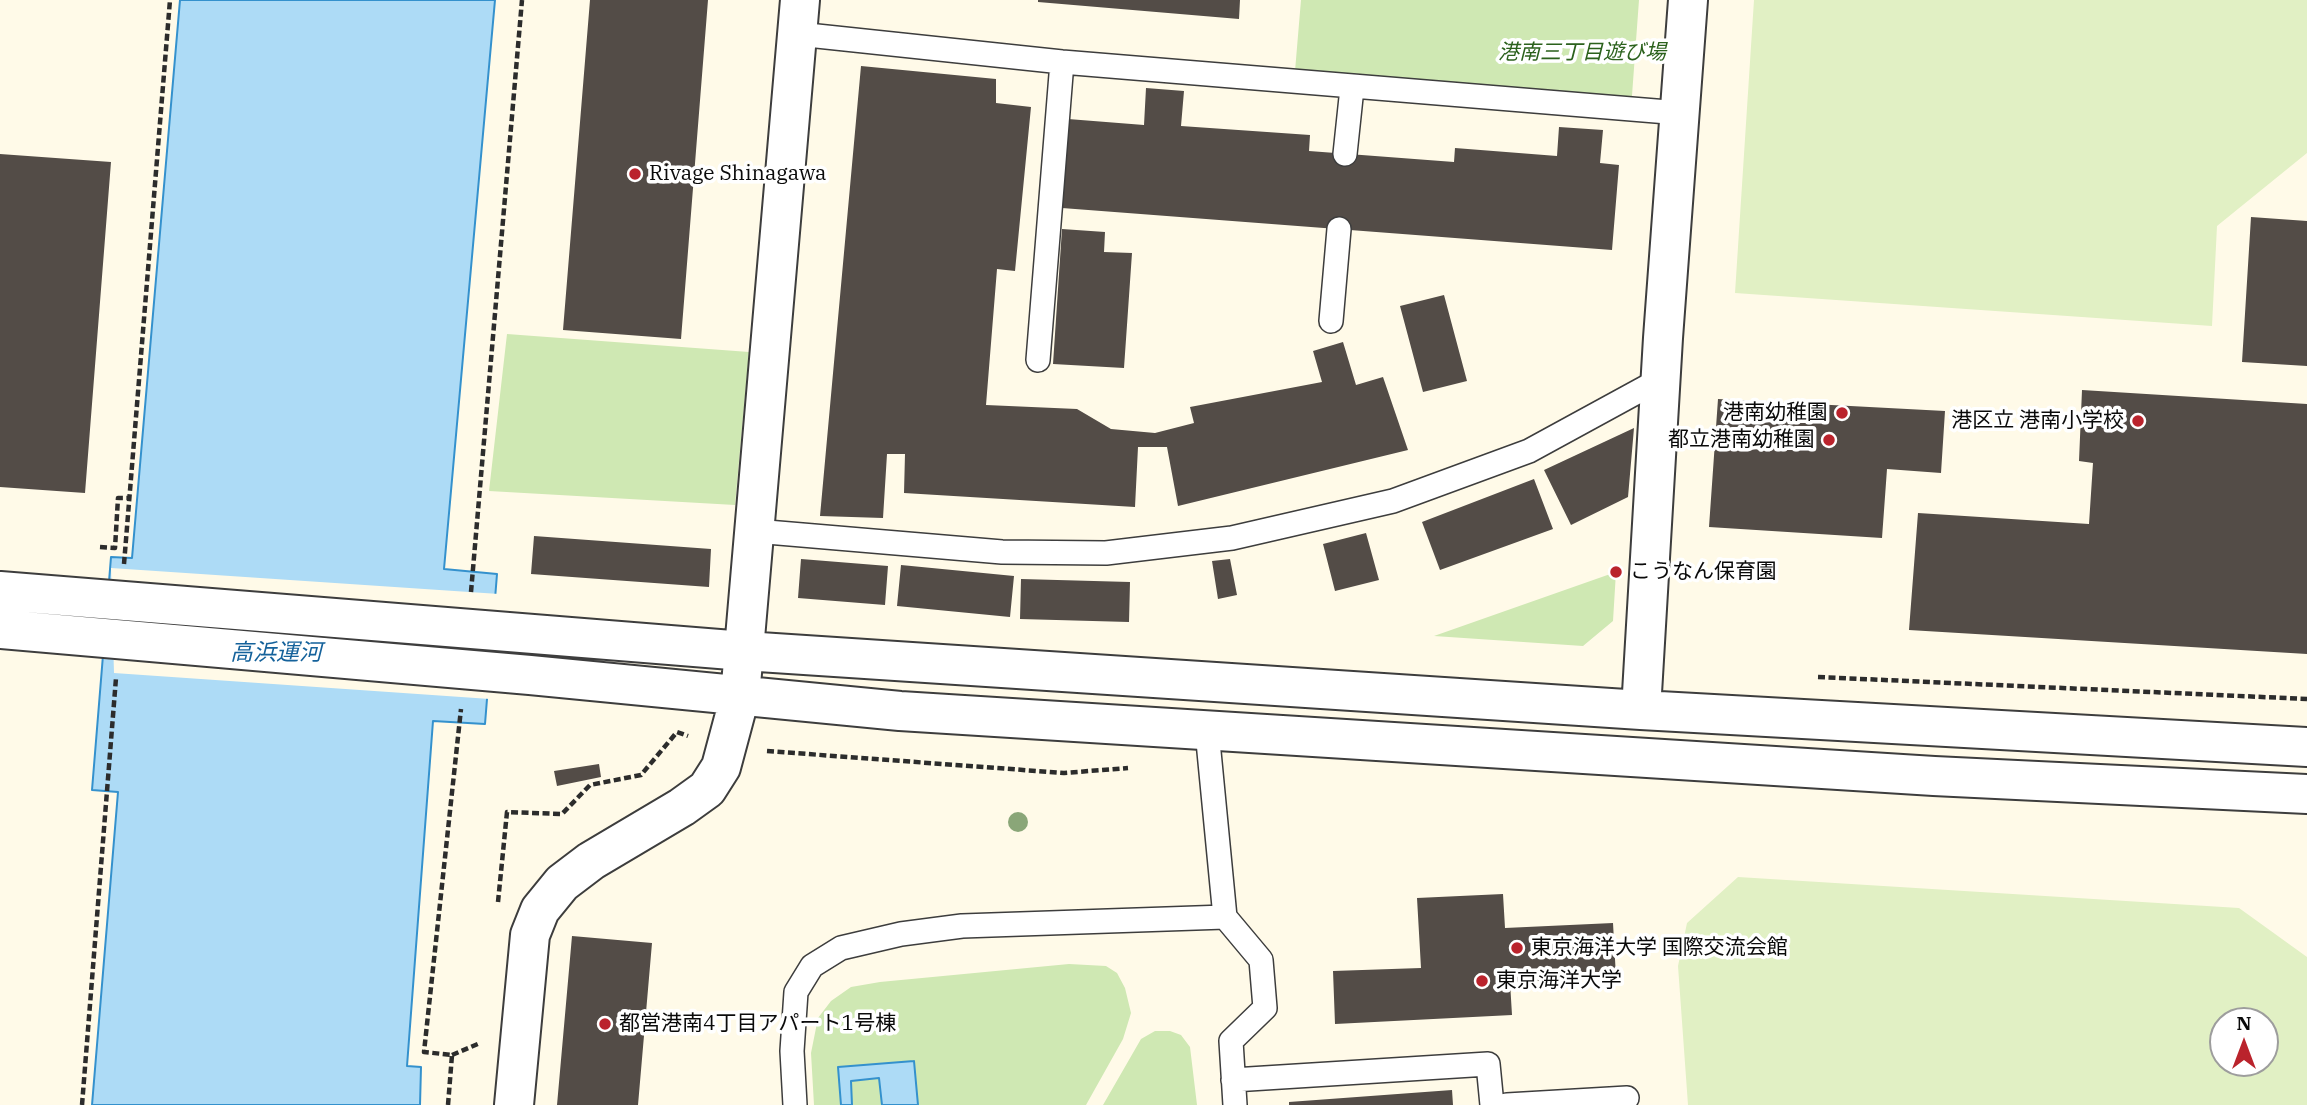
<!DOCTYPE html>
<html>
<head>
<meta charset="utf-8">
<style>
  body { margin:0 }
  #map { position:relative; width:2307px; height:1105px; overflow:hidden; background:#fffae8; font-family:"IBM Plex Serif",serif }
  canvas { display:block }
  .north { position:absolute; left:2209px; top:1007px; width:70px; height:70px; box-sizing:border-box; background:#fff; border:2px solid #9d9d9d; border-radius:50%; rotate:0deg; font-size:19px; font-weight:700; line-height:28px; text-align:center; color:#0a0a0a }
  .north::after { content:''; display:block; margin:auto; width:24px; height:32px; background:#ba232c; clip-path:polygon(50% 0,100% 100%,50% 72%,0 100%) }
</style>
</head>
<body>
<div id="map">
<canvas width="2307" height="1105"></canvas>
<div class="north">N</div>
</div>
<script>
const ctx = document.querySelector('canvas').getContext('2d');
ctx.lineJoin = 'round';
function fill(path, color) { ctx.fillStyle = color; ctx.fill(path, 'evenodd'); }
const poly = rows => new Path2D(rows.map(r => 'M' + r).join(''));
function stroke(path, color, width, dash) { ctx.strokeStyle = color; ctx.lineWidth = width; ctx.lineCap = dash ? 'butt' : 'round'; ctx.setLineDash(dash || []); ctx.stroke(path); }
function drawText(font, color, halo, rows, align = 'center') {
  ctx.font = font + ' "IBM Plex Serif","Noto Sans JP",serif'; ctx.lineWidth = 7; ctx.setLineDash([]); ctx.textBaseline = 'middle'; ctx.strokeStyle = halo; ctx.fillStyle = color; for (const [text, x, y, turn = 0] of rows) {
    ctx.save(); ctx.translate(x, y); ctx.rotate((+turn || 0) * Math.PI / 180); ctx.textAlign = isNaN(turn) ? turn : align; if (halo) ctx.strokeText(text, 0, 0); ctx.fillText(text, 0, 0); ctx.restore();
  }
}
fill(poly([
  [1301,0,1639,0,1631,109,1294,83],
  [507,334,749,352,735,505,489,491],
  [1616,572,1613,621,1583,646,1434,636],
  [1069,964,1106,966,1117,973,1125,988,1131,1013,1123,1039,1086,1105,814,1105,811,1053,818,1018,831,1001,851,987,880,982],
  [1155,1031,1170,1031,1181,1035,1190,1047,1197,1105,1103,1105,1141,1039]
]), '#cfe8b3');
fill(poly([
  [1754,0,2307,0,2307,153,2217,226,2212,326,1735,293],
  [1738,877,2239,908,2307,957,2307,1105,1688,1105,1678,966,1687,923],
  [2223,1021,2265,1021,2265,1063,2223,1063]
]), '#e1f0c4');
const water = poly([
  [180,0,495,0,444,569,497,574,485,724,433,721,407,1066,421,1067,420,1105,92,1105,118,792,92,790,111,557,132,558,180,0],
  [914,1061,918,1105,882,1105,879,1078,851,1081,852,1105,841,1105,838,1067,914,1061]
]);
fill(water, '#addbf6');
stroke(water, '#3491cd', 2);
fill(poly([
  [111,568,499,594,490,699,114,673]
]), '#fffae8');
fill(poly([
  [590,0,708,0,681,339,563,330],
  [1038,0,1240,0,1239,19,1038,2],
  [861,66,996,79,996,103,1031,107,1015,271,997,269,986,405,1077,409,1111,429,1155,433,1194,423,1190,407,1322,382,1313,351,1343,342,1356,385,1383,377,1408,450,1178,506,1167,447,1138,447,1135,507,904,493,905,454,887,454,883,518,820,516],
  [1146,88,1184,91,1181,126,1310,135,1309,151,1454,162,1455,148,1557,156,1559,127,1603,130,1600,163,1619,165,1612,250,1062,208,1068,119,1144,125],
  [0,154,111,162,85,493,0,487],
  [2251,217,2307,221,2307,366,2242,362],
  [1062,229,1105,232,1104,252,1132,253,1124,368,1053,364],
  [1444,295,1467,381,1423,392,1400,306],
  [2082,390,2307,404,2307,654,1909,630,1918,513,2089,524,2093,463,2079,461],
  [1718,399,1945,411,1941,473,1887,469,1882,538,1709,527],
  [1634,428,1628,497,1571,525,1544,470],
  [1534,479,1553,529,1440,570,1422,522],
  [1366,533,1379,580,1335,591,1323,544],
  [534,536,711,549,709,587,531,574],
  [801,559,888,566,885,605,798,598],
  [1230,559,1237,595,1218,599,1212,561],
  [901,565,1014,576,1010,617,897,606],
  [1021,579,1130,582,1129,622,1020,619],
  [599,764,601,777,557,786,554,771],
  [1503,894,1505,928,1613,923,1616,977,1510,982,1512,1015,1335,1024,1333,971,1421,968,1417,898],
  [572,936,652,943,638,1105,557,1105],
  [1452,1090,1453,1105,1289,1105,1289,1102]
]), '#534c47');
const service = poly([
  [798,34,1062,62,1680,113],
  [1345,154,1352,88],
  [1331,321,1339,229],
  [1038,360,1062,62],
  [755,531,1002,552,1106,553,1232,538,1393,501,1529,451,1661,379],
  [1207,731,1225,917,1261,960,1265,1008,1231,1041,1235,1105],
  [1233,1080,1488,1064,1492,1105],
  [795,1105,792,1051,796,992,812,966,841,948,901,934,962,926,1225,917],
  [1507,1105,1627,1098]
]);
const tertiary = poly([
  [0,591,744,651,1641,710,2307,747],
  [0,629,530,675,900,711,1934,776,2307,794],
  [1641,710,1663,338,1688,0],
  [514,1105,530,935,540,910,562,883,591,861,682,807,707,789,721,767,740,696,800,0]
]);
stroke(service, '#3d3d3d', 26);
stroke(tertiary, '#3d3d3d', 42);
stroke(poly([
  [100,547,115,548,118,498,128,498],
  [124,564,170,0],
  [471,592,522,0],
  [1818,677,2307,699],
  [767,751,1064,773,1128,768],
  [498,902,507,812,562,814,590,785,641,775,677,732,688,736],
  [452,1055,480,1043],
  [82,1105,116,678],
  [448,1105,452,1055,424,1052,461,709]
]), '#2c2c2c', 4.5, [7, 3.5]);
stroke(service, '#fff', 23);
stroke(tertiary, '#fff', 38);
ctx.fillStyle = '#8aa678';
for (const [x, y] of [
  [1018,822]
]) { ctx.beginPath(); ctx.arc(x, y, 10, 0, 2 * Math.PI); ctx.fill(); }
for (const [x, y, r, color] of [
  [635,174,7,"#ba232c"],
  [1842,413,7,"#ba232c"],
  [2138,421,7,"#ba232c"],
  [1829,440,7,"#ba232c"],
  [1616,572,7,"#ba232c"],
  [1517,948,7,"#ba232c"],
  [1482,981,7,"#ba232c"],
  [605,1024,7,"#ba232c"]
]) { const dot = new Path2D(); dot.arc(x, y, r, 0, 2 * Math.PI); ctx.fillStyle = color; ctx.fill(dot); stroke(dot, '#fff', 2.5); }
drawText('italic 21px', '#2b611c', '#fff', [
  ["港南三丁目遊び場",1582,53]
]);
drawText('21px', '#0a0a0a', '#fff', [
  ["Rivage Shinagawa",649,174],
  ["港南幼稚園",1828,413,"right"],
  ["港区立 港南小学校",2124,421,"right"],
  ["都立港南幼稚園",1815,440,"right"],
  ["こうなん保育園",1630,572],
  ["東京海洋大学 国際交流会館",1531,948],
  ["東京海洋大学",1496,981],
  ["都営港南4丁目アパート1号棟",619,1024]
], 'left');
drawText('italic 23px', '#15629b', '#fff', [
  ["高浜運河",276,653]
]);
</script>
</body>
</html>
